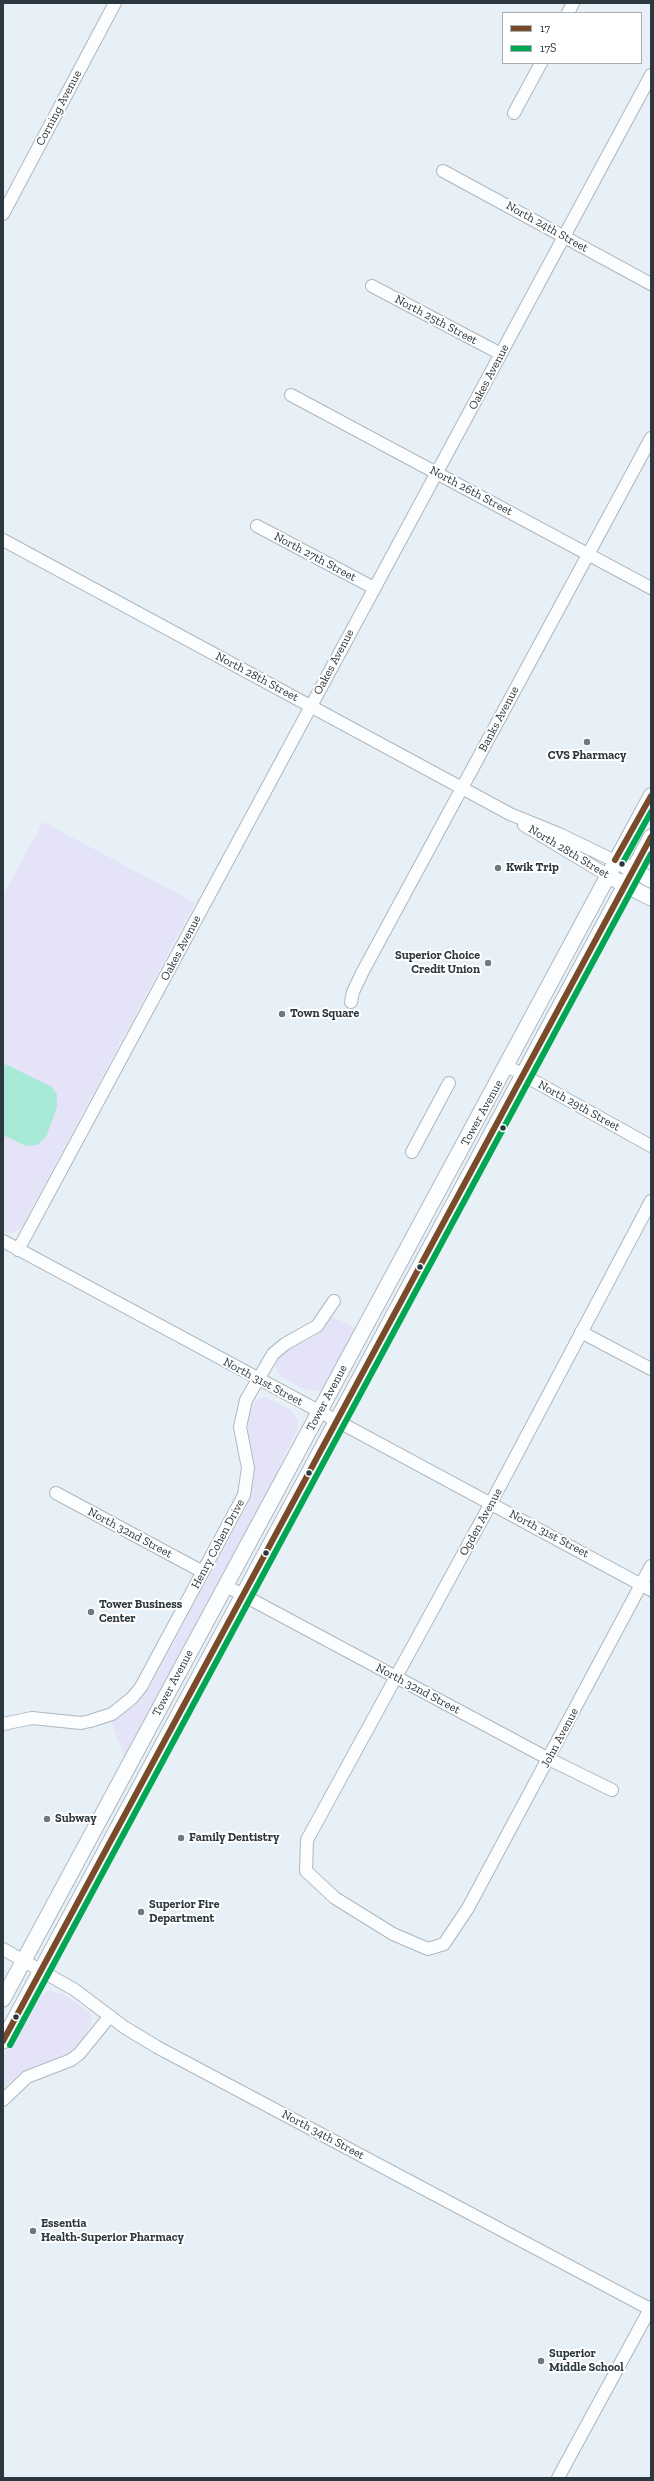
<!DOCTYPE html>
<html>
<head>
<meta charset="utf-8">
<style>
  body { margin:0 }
  #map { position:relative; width:654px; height:2481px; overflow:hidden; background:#e6f0f6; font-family:"Zilla Slab",serif }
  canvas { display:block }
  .frame { position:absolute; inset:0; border:4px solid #2c383f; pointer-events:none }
  .legend { position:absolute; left:502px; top:12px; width:140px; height:52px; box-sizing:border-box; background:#fff; border:1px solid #abafb2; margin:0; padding:5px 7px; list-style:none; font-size:12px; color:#2c383f }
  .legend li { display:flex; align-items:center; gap:8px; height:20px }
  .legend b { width:20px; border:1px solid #abafb2 }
</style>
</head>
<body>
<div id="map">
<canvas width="654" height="2481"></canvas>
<div class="frame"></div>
<ul class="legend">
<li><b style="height:5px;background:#7a4b2a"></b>17</li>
<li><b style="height:5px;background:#00a651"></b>17S</li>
</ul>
</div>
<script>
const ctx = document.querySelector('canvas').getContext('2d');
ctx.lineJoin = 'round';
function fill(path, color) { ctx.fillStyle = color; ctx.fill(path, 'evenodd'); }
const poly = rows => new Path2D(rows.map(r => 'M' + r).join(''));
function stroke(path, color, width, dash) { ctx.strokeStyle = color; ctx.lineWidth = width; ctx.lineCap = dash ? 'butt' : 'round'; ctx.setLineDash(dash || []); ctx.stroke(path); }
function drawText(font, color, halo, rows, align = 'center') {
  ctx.font = font + ' "Zilla Slab",serif'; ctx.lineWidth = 4; ctx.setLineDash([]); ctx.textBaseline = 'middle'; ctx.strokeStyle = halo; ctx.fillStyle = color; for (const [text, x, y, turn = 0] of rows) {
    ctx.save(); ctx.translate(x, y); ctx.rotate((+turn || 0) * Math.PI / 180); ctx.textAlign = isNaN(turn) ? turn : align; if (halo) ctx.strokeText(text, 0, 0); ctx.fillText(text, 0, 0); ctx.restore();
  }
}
fill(poly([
  [43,822,195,903,21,1228,12,1233,3,1232,3,896],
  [333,1317,357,1329,325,1387,317,1391,306,1390,281,1377,275,1367,277,1359,286,1351,319,1334],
  [265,1397,290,1410,298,1421,298,1428,282,1460,279,1473,126,1761,111,1721,136,1705,149,1688,246,1507,254,1476,248,1435,249,1414,256,1400],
  [48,1991,63,1994,89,2012,92,2016,91,2025,80,2043,69,2053,27,2069,3,2088,3,2056,39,1997]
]), '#e5e3f7');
fill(poly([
  [3,1063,52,1087,57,1095,57,1107,52,1121,46,1137,37,1145,26,1146,3,1135]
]), '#a8ead7');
const minor = poly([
  [568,13,573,3],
  [514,113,541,63],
  [443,171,651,284],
  [3,214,115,3],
  [372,286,501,354],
  [291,395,651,588],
  [257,526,374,588],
  [3,540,510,814,559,834,615,861],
  [524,825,607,875],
  [351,1002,353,992,362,973,651,438],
  [507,1066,651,1146],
  [412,1152,449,1083],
  [651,1201,491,1503,307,1840,306,1871,335,1898,393,1934,428,1949,444,1944,468,1908,651,1566],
  [3,1241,651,1590],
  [18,1250,651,75],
  [581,1332,651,1369],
  [56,1493,203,1572],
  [226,1586,549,1759,612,1790],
  [3,1724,32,1718,81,1723,90,1721,112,1714,132,1698,141,1687,244,1495,248,1468,240,1427,246,1400,273,1354,285,1344,317,1326,334,1301],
  [3,1949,75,1990,124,2027,157,2047,650,2309],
  [3,2100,27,2077,71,2060,79,2054,110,2016],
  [558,2478,651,2307]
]);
const major = poly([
  [625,866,651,880],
  [616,880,651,898],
  [3,1999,651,796],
  [3,2041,651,837]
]);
stroke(minor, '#aeb7be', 14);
stroke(major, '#aeb7be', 17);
stroke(minor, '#fbfdfe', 12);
stroke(major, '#fbfdfe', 15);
stroke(poly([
  [615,860,651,796],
  [3,2041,651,837]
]), '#7a4b2a', 6);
stroke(poly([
  [622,864,651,812],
  [10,2045,651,854]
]), '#00a651', 6);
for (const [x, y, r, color] of [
  [587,742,4,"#6d787f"],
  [622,864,3.5,"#2c383f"],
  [498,868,4,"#6d787f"],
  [488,963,4,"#6d787f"],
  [282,1014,4,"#6d787f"],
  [503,1128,3.5,"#2c383f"],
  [420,1267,3.5,"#2c383f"],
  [309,1473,3.5,"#2c383f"],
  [266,1553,3.5,"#2c383f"],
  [91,1612,4,"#6d787f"],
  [47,1819,4,"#6d787f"],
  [181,1838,4,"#6d787f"],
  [141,1912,4,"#6d787f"],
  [16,2017,3.5,"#2c383f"],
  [33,2231,4,"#6d787f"],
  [541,2361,4,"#6d787f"]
]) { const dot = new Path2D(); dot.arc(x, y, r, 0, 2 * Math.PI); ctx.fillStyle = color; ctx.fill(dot); stroke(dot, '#fff', 1.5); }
drawText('12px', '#2c383f', '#fff', [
  ["Corning Avenue",59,108,-62],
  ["North 24th Street",547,227,29],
  ["North 25th Street",436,320,28],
  ["Oakes Avenue",489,377,-62],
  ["North 26th Street",471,491,28],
  ["North 27th Street",315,557,28],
  ["Oakes Avenue",334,662,-62],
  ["North 28th Street",257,677,28],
  ["Banks Avenue",499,719,-62],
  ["North 28th Street",569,852,31],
  ["Oakes Avenue",181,948,-62],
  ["North 29th Street",579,1106,29],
  ["Tower Avenue",482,1113,-61],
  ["North 31st Street",263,1382,28],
  ["Tower Avenue",327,1398,-62],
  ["Ogden Avenue",481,1522,-61],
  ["North 32nd Street",130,1533,28],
  ["North 31st Street",549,1534,28],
  ["Henry Cohen Drive",218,1544,-62],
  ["Tower Avenue",173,1683,-62],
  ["North 32nd Street",418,1689,28],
  ["John Avenue",560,1738,-62],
  ["North 34th Street",323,2135,28]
]);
drawText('bold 12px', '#2c383f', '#fff', [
  ["CVS Pharmacy",587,756,"center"],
  ["Kwik Trip",506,868],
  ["Superior Choice",480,956,"right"],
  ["Credit Union",480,970,"right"],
  ["Town Square",290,1014],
  ["Tower Business",99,1605],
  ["Center",99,1619],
  ["Subway",55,1819],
  ["Family Dentistry",189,1838],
  ["Superior Fire",149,1905],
  ["Department",149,1919],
  ["Essentia",41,2224],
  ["Health-Superior Pharmacy",41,2238],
  ["Superior",549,2354],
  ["Middle School",549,2368]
], 'left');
</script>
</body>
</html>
